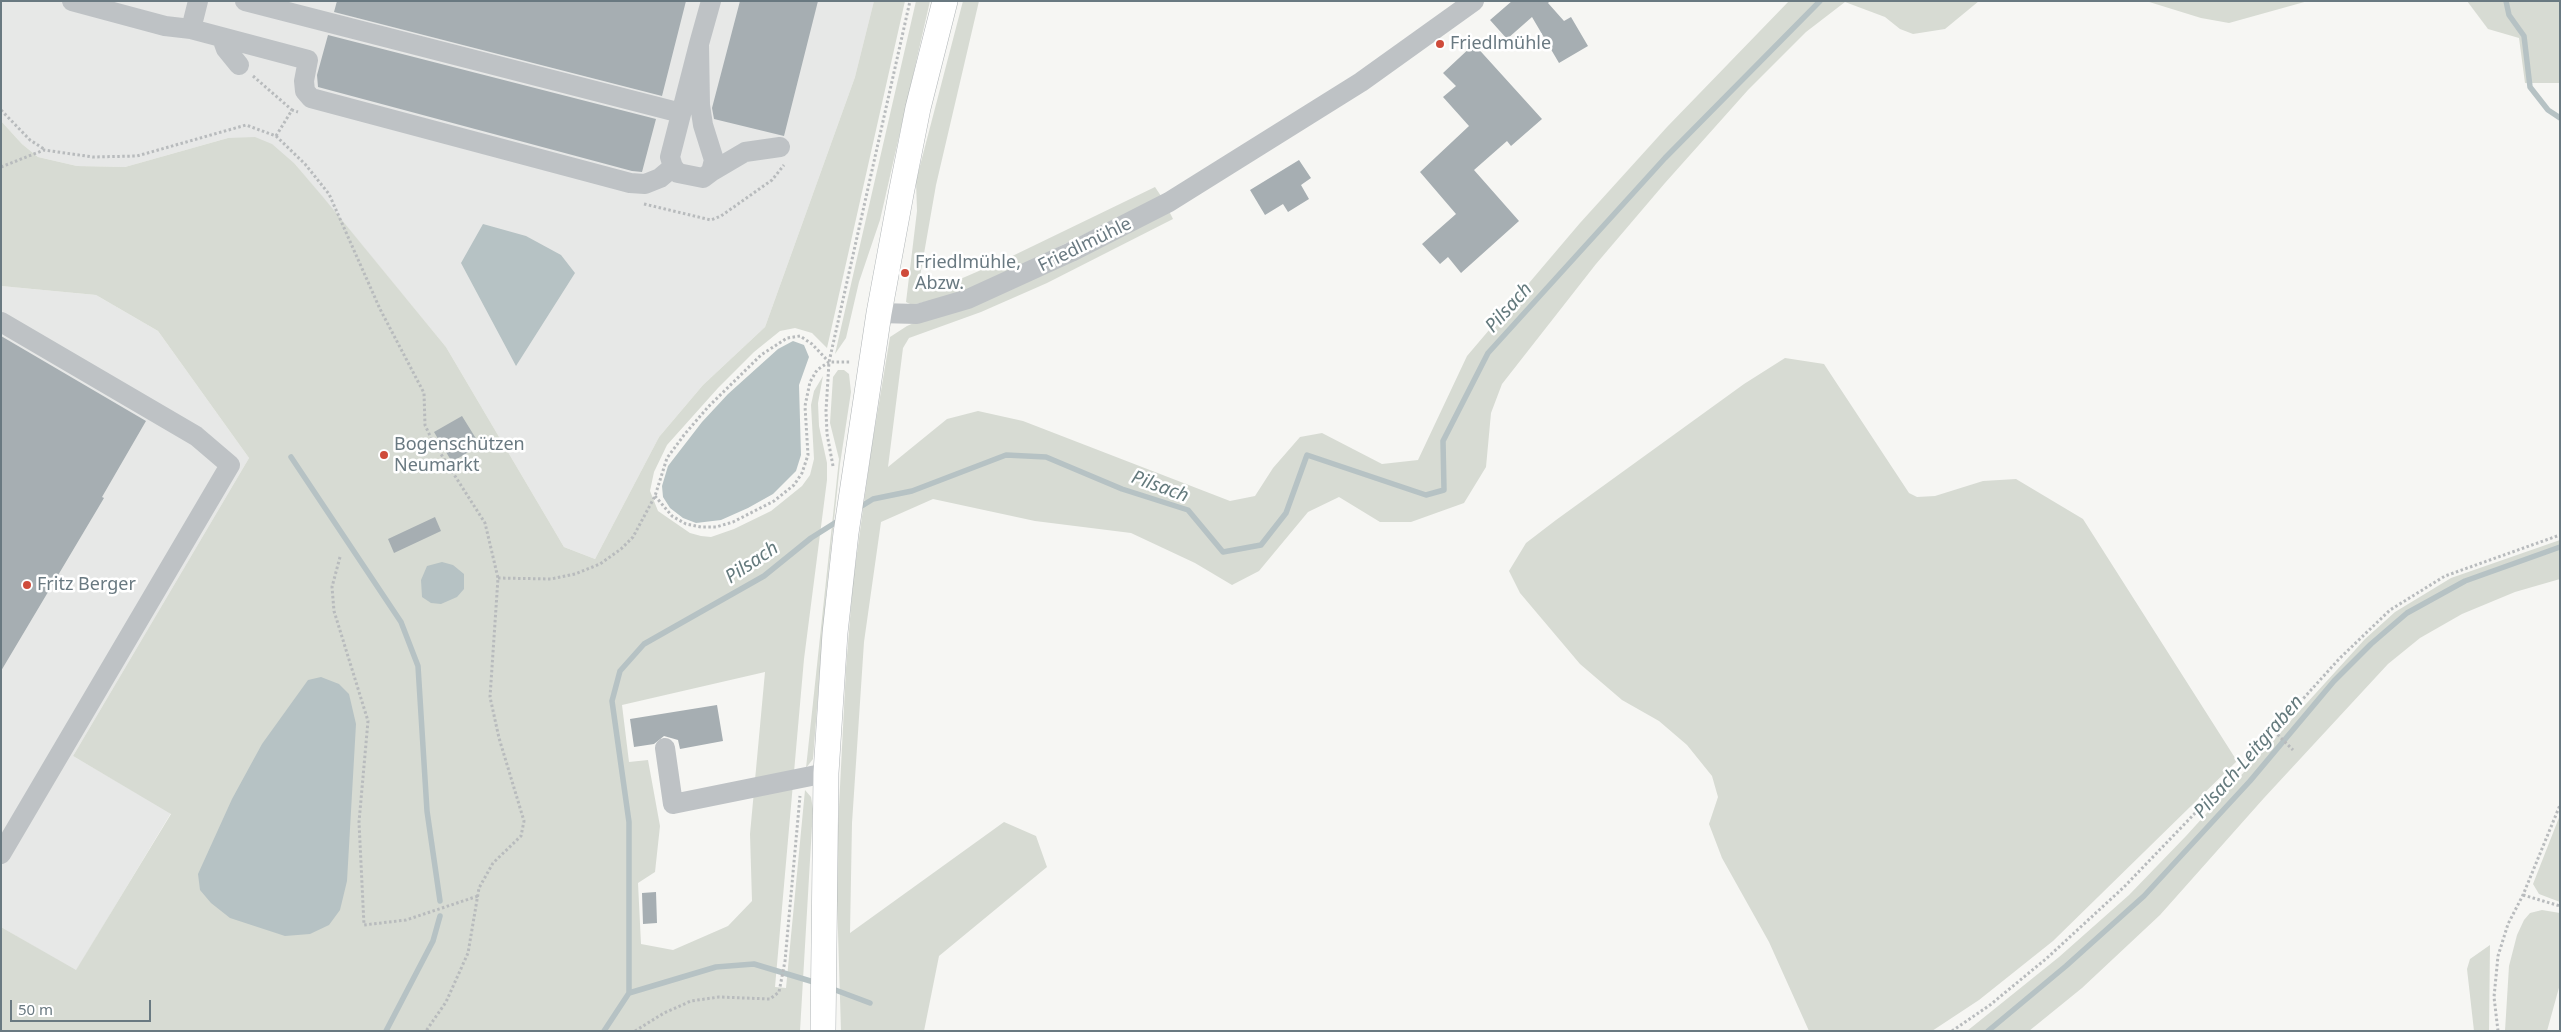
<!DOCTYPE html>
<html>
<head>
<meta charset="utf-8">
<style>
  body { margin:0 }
  #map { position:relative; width:2561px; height:1032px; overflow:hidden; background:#f6f6f3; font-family:"Noto Sans",sans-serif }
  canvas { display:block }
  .frame { position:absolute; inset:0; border:2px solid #697981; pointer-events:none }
  .scale { position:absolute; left:10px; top:1000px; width:141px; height:22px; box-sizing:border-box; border:2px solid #697981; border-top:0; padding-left:6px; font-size:15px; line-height:18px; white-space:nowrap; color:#697981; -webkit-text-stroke:4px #fff; paint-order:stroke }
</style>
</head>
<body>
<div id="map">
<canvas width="2561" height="1032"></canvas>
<div class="frame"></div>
<div class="scale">50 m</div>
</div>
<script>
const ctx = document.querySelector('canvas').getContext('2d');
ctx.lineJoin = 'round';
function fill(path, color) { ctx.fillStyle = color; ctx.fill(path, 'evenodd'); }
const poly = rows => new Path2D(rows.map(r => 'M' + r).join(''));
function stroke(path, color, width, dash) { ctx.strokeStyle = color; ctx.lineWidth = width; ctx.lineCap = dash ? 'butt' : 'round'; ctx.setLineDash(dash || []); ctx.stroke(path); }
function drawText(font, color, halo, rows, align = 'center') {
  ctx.font = font + ' "Noto Sans",sans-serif'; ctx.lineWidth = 5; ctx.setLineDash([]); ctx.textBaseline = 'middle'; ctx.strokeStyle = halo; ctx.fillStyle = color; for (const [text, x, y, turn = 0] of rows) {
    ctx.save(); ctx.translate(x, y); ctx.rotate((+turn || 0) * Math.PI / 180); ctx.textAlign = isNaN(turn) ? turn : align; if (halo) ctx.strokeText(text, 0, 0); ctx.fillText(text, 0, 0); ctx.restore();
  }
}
fill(poly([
  [1,1,874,1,855,77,765,327,703,385,659,437,595,559,564,547,446,347,295,164,228,138,125,167,77,166,38,157,22,144,1,121],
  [1,286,96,295,158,331,249,458,73,756,171,813,76,971,1,927]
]), '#e7e8e7');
fill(poly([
  [874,1,905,1,827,348,812,333,795,328,780,331,754,352,718,388,667,445,654,472,650,491,658,511,690,533,701,536,711,537,734,529,771,511,802,486,810,475,814,459,811,405,814,391,823,376,818,403,819,426,827,463,827,480,804,659,775,987,786,988,805,790,811,797,813,809,800,1031,1,1031,1,927,76,970,171,814,73,756,249,458,158,331,96,295,1,286,1,121,22,144,38,157,77,166,125,167,228,138,255,137,272,144,295,164,323,197,446,347,564,547,595,559,659,437,703,385,765,327,855,77],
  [765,672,750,834,752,901,728,926,673,950,641,944,638,883,655,872,660,826,648,760,629,762,622,705],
  [916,1,930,1,880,220,859,282,846,338,835,354],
  [963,1,979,1,936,185,918,288,958,280,1002,261,1155,187,1161,196,970,291,912,305,906,302,917,211,916,181],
  [1789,1,1979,1,1945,29,1913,34,1900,29,1885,17,1845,2,1806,32,1748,90,1665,183,1596,264,1502,384,1491,413,1486,467,1464,503,1411,522,1380,522,1339,497,1308,512,1259,571,1232,585,1195,563,1131,533,1035,521,933,499,881,522,864,642,852,823,850,933,1004,822,1036,836,1047,867,939,956,924,1031,841,1031,836,866,846,668,853,582,871,451,890,337,907,326,1169,211,1173,219,1047,283,981,312,909,338,903,348,888,467,947,419,978,411,1023,421,1230,501,1255,496,1273,468,1300,437,1322,433,1382,464,1418,460,1467,356,1580,223,1667,127],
  [2146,1,2308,1,2229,23,2201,18],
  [2467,1,2560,1,2560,83,2525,83,2519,38,2488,29],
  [1785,358,1824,364,1909,493,1917,497,1935,496,1983,481,2016,479,2083,519,2237,761,2053,941,1979,1000,1932,1031,1809,1031,1769,942,1722,858,1709,824,1718,797,1712,776,1687,745,1659,721,1622,700,1580,664,1520,593,1509,571,1526,543,1556,520,1744,384],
  [838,370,844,370,849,374,851,392,840,464,826,595,813,759,806,768,839,459,830,423,833,377],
  [2560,540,2560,579,2515,592,2462,614,2420,638,2388,664,2264,798,2160,915,2082,988,2029,1031,1967,1031,2059,957,2129,895,2186,836,2365,639,2395,612,2451,578],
  [2560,815,2560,902,2539,894,2533,884],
  [2542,910,2560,913,2560,984,2547,1031,2505,1031,2509,966,2517,935,2524,920,2530,913],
  [2490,945,2489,1031,2474,1031,2467,969,2470,959]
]), '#d7dbd3');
fill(poly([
  [483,224,526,236,561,255,575,273,516,366,461,263],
  [793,341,804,345,809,357,799,385,801,455,796,471,773,494,748,508,721,520,696,523,683,518,670,508,663,497,662,486,668,466,702,422,728,394,778,349],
  [442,562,453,565,464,574,464,589,457,597,441,604,431,603,422,597,421,580,427,566],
  [321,677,339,684,349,694,356,724,347,881,340,910,329,925,310,934,285,936,230,918,211,903,200,890,198,874,232,799,262,744,308,680]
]), '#b6c2c4');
stroke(poly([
  [2506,1,2509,15,2524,36,2530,87,2548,110,2560,118],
  [291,457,401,622,418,666,427,811,440,901],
  [857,509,873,499,912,491,1006,455,1046,457,1122,489,1188,510,1223,552,1261,545,1286,513,1307,455,1426,495,1444,490,1443,441,1488,353,1665,158,1820,1],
  [830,988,870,1003],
  [629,993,716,967,754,964,817,983],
  [386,1031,433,941,440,916],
  [604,1031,629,993,629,822,612,701,620,671,644,644,764,576,811,538,841,519],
  [1988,1031,2066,966,2144,896,2250,781,2334,681,2371,644,2407,613,2465,581,2560,547]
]), '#b6c2c4', 5.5);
fill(poly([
  [337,1,686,1,662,96,334,12],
  [740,1,818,1,784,136,714,119,712,108],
  [1512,1,1550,1,1548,3,1564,21,1571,17,1588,46,1559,63,1532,17,1507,39,1490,20],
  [328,35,656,119,642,172,632,171,318,87,317,75],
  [1474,44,1542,119,1511,146,1507,141,1474,170,1519,221,1461,273,1448,257,1440,264,1422,244,1456,214,1420,172,1469,126,1443,97,1456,86,1443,73],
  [1299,160,1311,178,1301,185,1309,199,1288,212,1283,204,1265,215,1250,190],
  [1,336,146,421,102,497,104,498,1,671],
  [462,416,480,445,452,462,434,432],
  [435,517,441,531,394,553,388,539],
  [717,705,723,741,680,749,678,740,664,736,654,744,634,747,630,719],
  [656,892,657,923,643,924,642,893]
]), '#a6aeb2');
const major = poly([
  [823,1031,826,773,835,633,846,533,879,313,901,194,918,108,945,1]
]);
stroke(major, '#b0b5b7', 26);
stroke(poly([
  [253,76,292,110],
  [1,110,30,140,44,149],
  [276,136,292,110,298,112],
  [1,167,44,150,93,157,137,156,246,125,276,136,305,164,329,194,380,309,424,393,425,425,432,440,485,523,498,578,490,697,499,738,524,821,521,836,493,863,479,888,468,953,446,1002,426,1031],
  [644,204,711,220,721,216,772,180,784,165],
  [833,466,827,434,826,411,829,362,910,1],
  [655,496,672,516,686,524,701,527,716,527,733,522,774,501,794,485,802,473,808,455,805,406,810,382,817,370,829,362,851,362],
  [340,557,332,587,334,611,368,721,359,822,364,925,406,920,478,896],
  [498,578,551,579,575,574,600,564,621,549,633,537,655,496,667,458,684,435,708,407,761,355,787,338,800,336,812,344,829,362],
  [2274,731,2293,750],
  [2523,895,2560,906],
  [635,1031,664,1013,691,1001,719,997,770,999,779,992,785,961,800,796],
  [1952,1031,1990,1005,2047,958,2124,887,2274,731,2339,659,2390,610,2445,576,2560,535],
  [2498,1031,2494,997,2498,956,2508,924,2523,895,2560,805]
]), '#b8bbbd', 3, [2.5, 2.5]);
stroke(poly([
  [72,1,165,26,191,29,198,1],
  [245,1,681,113],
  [191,29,308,60,304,81,305,91,311,98,630,183,645,184,660,178,673,167],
  [222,38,226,49,239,65],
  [699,44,700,105,703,125,714,160,711,172,703,178,678,173,673,167,670,157,699,44,711,1],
  [711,172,745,152,780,147],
  [879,313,917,314,968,299,1071,252,1169,202,1361,82,1474,1],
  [1,322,196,436,230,465,1,854],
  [665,748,673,804,826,773]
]), '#bec2c5', 20);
stroke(major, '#fff', 25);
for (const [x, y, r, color] of [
  [1440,44,5,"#cf4b3a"],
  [905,273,5,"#cf4b3a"],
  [384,455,5,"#cf4b3a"],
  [27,585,5,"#cf4b3a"]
]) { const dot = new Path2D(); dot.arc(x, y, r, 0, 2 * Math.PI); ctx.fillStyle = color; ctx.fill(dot); stroke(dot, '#fff', 2); }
drawText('18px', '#697981', '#fff', [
  ["Friedlmühle",1450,44],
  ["Friedlmühle,",915,263],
  ["Abzw.",915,284],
  ["Bogenschützen",394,445],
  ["Neumarkt",394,466],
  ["Fritz Berger",37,585]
], 'left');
drawText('18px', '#697981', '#fff', [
  ["Friedlmühle",1085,245,-26]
]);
drawText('italic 19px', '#647a7d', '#fff', [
  ["Pilsach",1509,308,-48],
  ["Pilsach",1160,487,20],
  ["Pilsach",752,563,-34],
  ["Pilsach-Leitgraben",2249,757,-49]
]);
</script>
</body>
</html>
